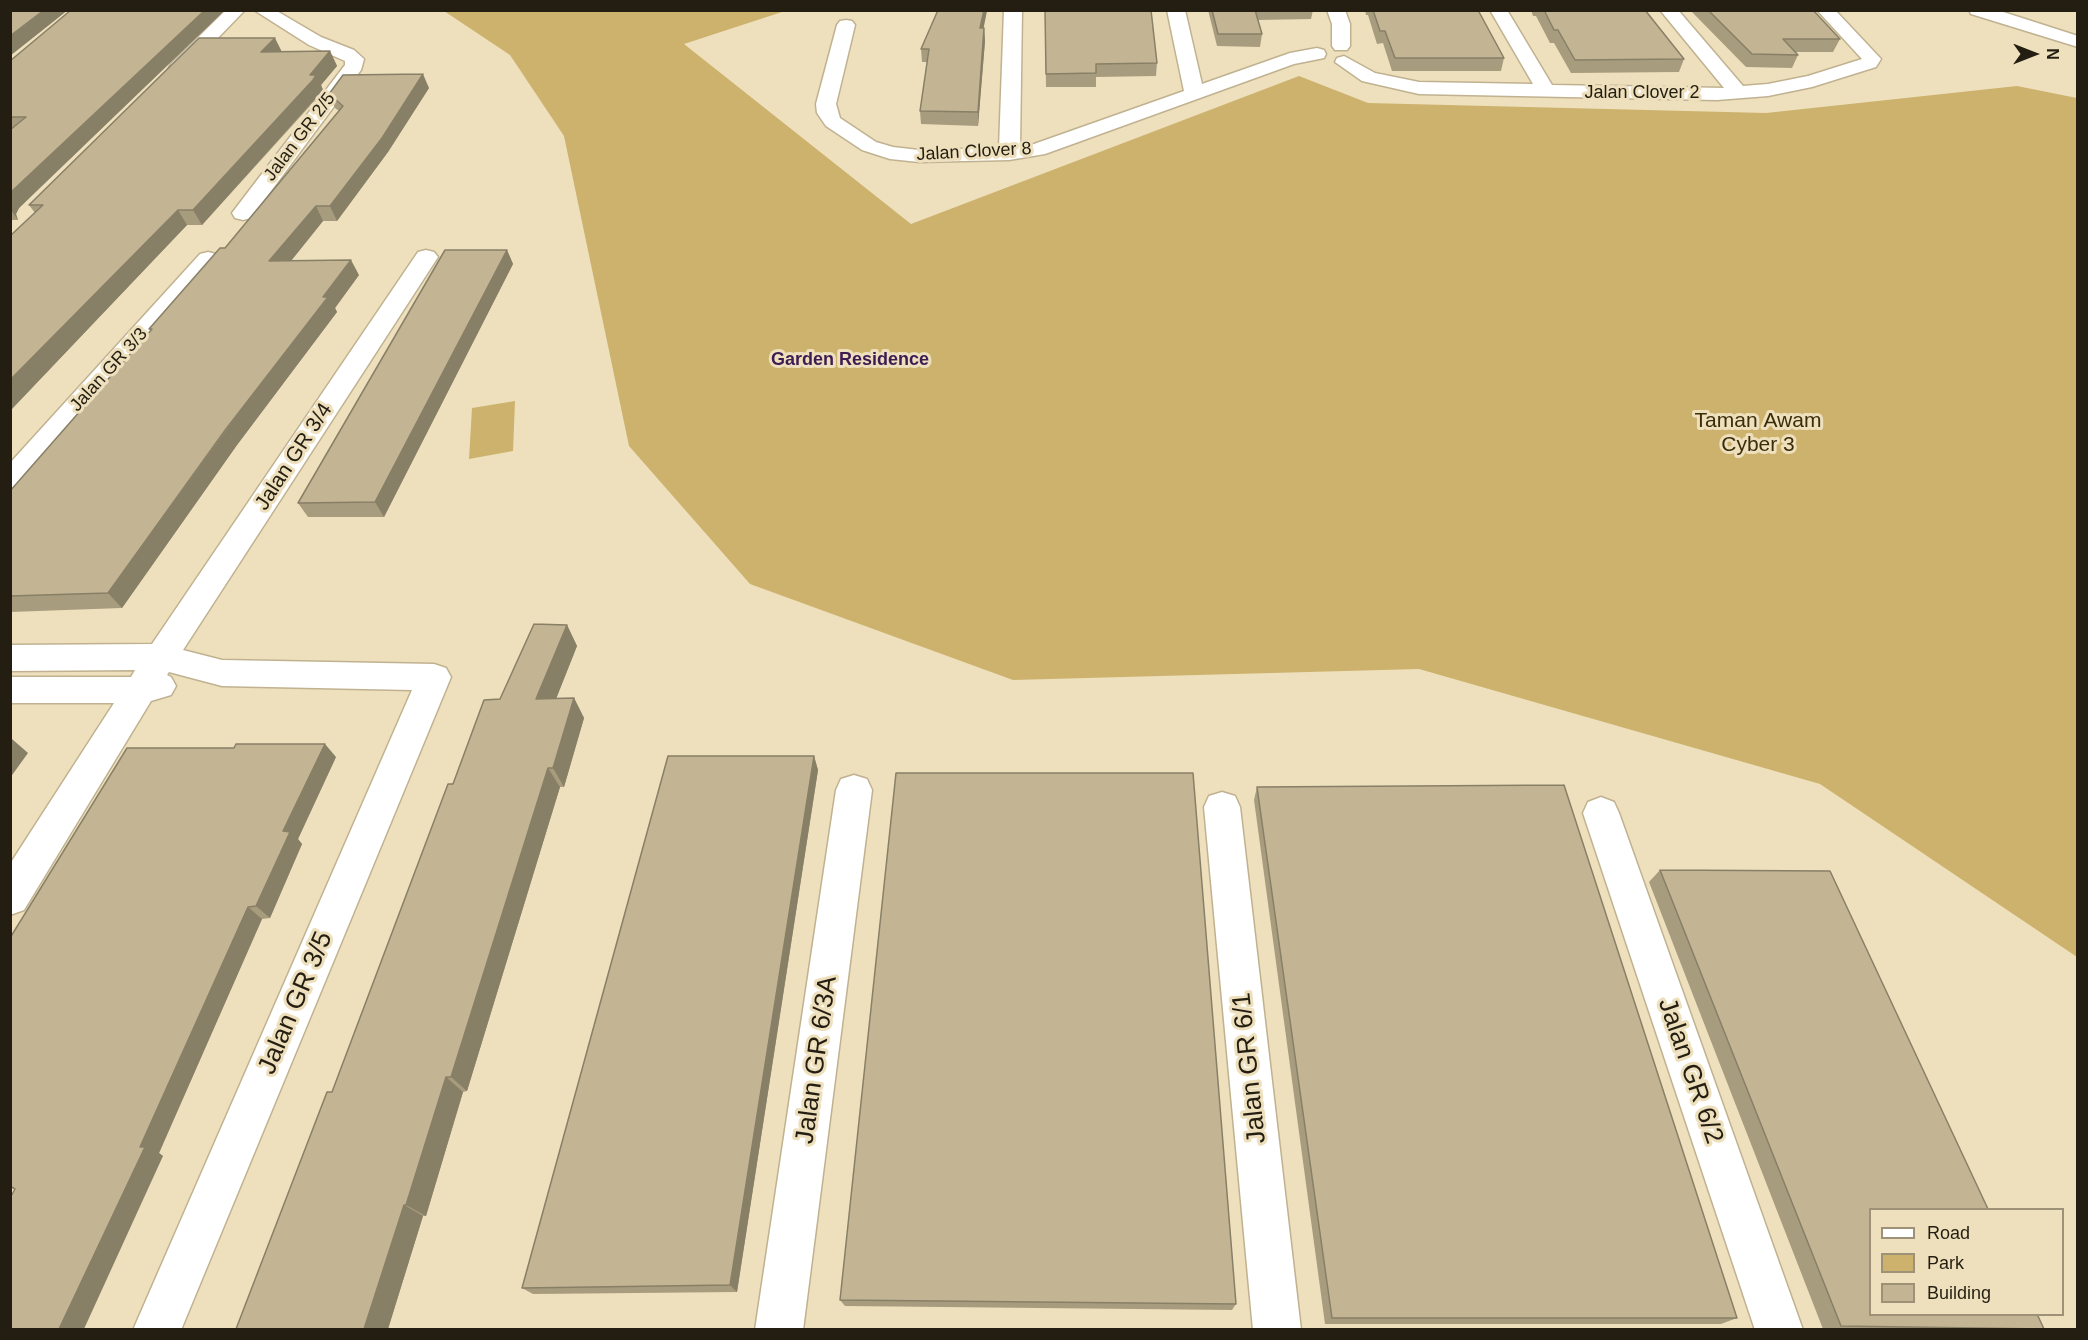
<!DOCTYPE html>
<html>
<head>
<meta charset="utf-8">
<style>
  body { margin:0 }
  #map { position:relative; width:2088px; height:1340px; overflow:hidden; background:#eee0bd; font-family:Helvetica,sans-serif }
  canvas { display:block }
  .frame { position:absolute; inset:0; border:12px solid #231e11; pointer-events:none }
  .legend { position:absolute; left:1869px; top:1208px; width:195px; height:108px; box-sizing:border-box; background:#eee0bd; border:2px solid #9d9278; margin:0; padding:8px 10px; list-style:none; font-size:18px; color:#231e11 }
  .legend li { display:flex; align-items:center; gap:12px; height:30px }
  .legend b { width:30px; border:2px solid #9d9278 }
  .north { position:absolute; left:2004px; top:24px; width:60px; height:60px; -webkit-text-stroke:4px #eee0bd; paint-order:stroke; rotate:90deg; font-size:16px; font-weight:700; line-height:24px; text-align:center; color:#231e11 }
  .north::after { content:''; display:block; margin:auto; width:21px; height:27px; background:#231e11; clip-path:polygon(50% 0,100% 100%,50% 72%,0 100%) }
</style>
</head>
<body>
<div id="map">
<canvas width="2088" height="1340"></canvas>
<div class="frame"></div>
<ul class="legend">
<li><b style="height:8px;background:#fff"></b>Road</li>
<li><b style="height:16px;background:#cdb26d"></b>Park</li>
<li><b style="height:16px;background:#c3b593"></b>Building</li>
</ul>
<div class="north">N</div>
</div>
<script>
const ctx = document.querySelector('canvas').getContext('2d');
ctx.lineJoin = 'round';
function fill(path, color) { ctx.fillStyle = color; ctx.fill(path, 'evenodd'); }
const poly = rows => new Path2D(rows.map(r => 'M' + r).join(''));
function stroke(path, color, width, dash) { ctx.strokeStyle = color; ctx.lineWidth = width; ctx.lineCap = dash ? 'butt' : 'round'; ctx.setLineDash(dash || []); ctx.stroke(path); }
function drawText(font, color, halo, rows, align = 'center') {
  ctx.font = font + ' Helvetica,sans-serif'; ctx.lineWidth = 6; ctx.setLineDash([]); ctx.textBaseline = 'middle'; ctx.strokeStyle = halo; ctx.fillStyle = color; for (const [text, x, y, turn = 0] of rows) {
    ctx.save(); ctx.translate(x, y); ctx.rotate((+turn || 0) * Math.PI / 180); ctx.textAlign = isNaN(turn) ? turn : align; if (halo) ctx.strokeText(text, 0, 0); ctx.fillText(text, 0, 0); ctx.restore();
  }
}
fill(poly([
  [444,11,785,11,684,44,911,224,1299,76,1368,103,1766,113,2017,86,2077,98,2077,957,1820,784,1419,669,1013,680,750,584,629,446,564,136,510,55],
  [515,401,513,451,469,459,472,408]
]), '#cdb26d');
const minor = poly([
  [226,10,245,10,185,72,171,72,169,68,171,64,226,10],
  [254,10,275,10,321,37,354,50,364,59,361,70,251,218,243,220,235,218,232,213,345,65,345,61,309,45,254,10],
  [1004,10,1022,10,1020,146,1034,144,1184,91,1167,10,1185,10,1202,84,1290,53,1317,48,1324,50,1326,54,1324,58,1294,64,1045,154,1009,160,919,162,890,159,862,150,826,126,817,113,816,104,837,25,840,21,846,20,852,21,855,25,836,104,840,118,876,142,893,147,919,150,999,148,1004,10],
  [1327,10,1345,10,1350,24,1350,46,1347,50,1335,50,1332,46,1332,24,1327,10],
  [1490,10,1507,10,1552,85,1724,88,1660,10,1678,10,1743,86,1768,84,1808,76,1862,59,1817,10,1835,10,1881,59,1876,67,1812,87,1768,96,1717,100,1419,94,1362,81,1335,62,1337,58,1344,56,1375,73,1419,82,1533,84,1490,10],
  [1969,10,1997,10,2078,36,2078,47,1971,14,1969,10],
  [426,250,434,252,438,257,183,650,222,660,434,664,446,668,451,677,181,1330,133,1330,412,690,222,686,169,672,167,675,171,677,176,686,171,695,151,701,24,910,10,915,10,864,114,703,10,703,10,677,131,677,135,670,10,671,10,645,152,644,418,252,426,250],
  [208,252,216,254,220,259,216,264,20,488,10,490,10,463,200,254,208,252],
  [854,775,867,779,872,790,803,1330,755,1330,836,790,841,779,854,775],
  [1222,792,1235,796,1240,807,1301,1330,1253,1330,1204,807,1209,796,1222,792],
  [1601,797,1614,802,1619,813,1803,1330,1755,1330,1583,813,1588,802,1601,797]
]);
stroke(minor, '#c0b290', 3);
fill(minor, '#fff');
fill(poly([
  [71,10,225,10,19,208,16,214,18,220,10,220,10,61],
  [1045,10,1157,63,1156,76,1096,77,1096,87,1046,87],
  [1208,10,1313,10,1311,19,1258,20,1262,34,1260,47,1217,46],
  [1365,10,1478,10,1504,58,1501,71,1392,71,1383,43,1377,44,1368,15,1366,15],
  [1531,10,1645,10,1684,59,1679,72,1571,73,1554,43,1550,43,1536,16,1533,16],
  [1690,10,1813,10,1840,39,1833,52,1796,52,1798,55,1792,68,1746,67],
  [984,28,985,41,978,126,921,124,920,111,927,62,922,62,921,49],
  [330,51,337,66,321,85,323,90,320,95,202,225,187,225,10,411,10,236,35,213,29,205,282,52],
  [429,88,388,152,337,221,323,221,291,261,359,275,335,308,337,312,237,445,122,608,10,612,10,491,151,331,149,329,225,248,339,111,335,108,329,94],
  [507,250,513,264,384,517,308,517,298,503],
  [567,625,577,646,556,699,574,698,584,718,564,787,560,787,467,1091,463,1092,426,1216,423,1216,388,1329,236,1329,332,1092,453,784],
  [814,756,818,770,737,1292,533,1294,522,1288],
  [336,757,298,839,302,844,270,918,262,919,159,1153,163,1156,10,1198],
  [1257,787,1737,1318,1721,1324,1325,1324,1254,800],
  [1660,870,2044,1329,1823,1329,1649,882],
  [840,1300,1236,1304,1232,1310,845,1306]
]), '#a89c7e');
fill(poly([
  [44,10,68,10,10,56,10,36],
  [205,10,225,10,19,208,16,214,18,220,10,209,10,193],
  [984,10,987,11,981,41,980,28],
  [984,28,985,41,978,126,978,112],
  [275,38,282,52,261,52],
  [330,51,337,66,321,85,323,90,202,225,193,210],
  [423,74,429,88,388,152,337,221,330,206],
  [316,206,323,221,278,277,269,261],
  [178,210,187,225,10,411,10,380],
  [507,250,513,264,384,517,375,502],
  [351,260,359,275,335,308,337,312,237,445,122,608,108,593,323,297],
  [567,625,577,646,548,719,536,699],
  [574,698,584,718,564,787,553,768],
  [12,739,28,753,10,778,10,741],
  [325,744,336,757,298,839,302,844,270,918,256,906,283,831],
  [814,756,818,770,737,1292,730,1285],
  [548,768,560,787,467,1091,451,1077],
  [248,907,262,919,159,1153,163,1156,84,1329,59,1329,140,1147],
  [446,1077,463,1092,426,1216,406,1205],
  [404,1205,423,1216,388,1329,364,1329]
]), '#887f67');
const building = poly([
  [10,10,44,10,10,36,10,10],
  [71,10,205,10,10,193,10,130,26,117,10,117,10,61,71,10],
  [938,10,984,10,980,28,984,28,978,112,920,111,929,49,921,49,938,10],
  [1045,10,1151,10,1157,63,1096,64,1096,73,1046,74,1045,10],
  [1212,10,1255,10,1262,34,1218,34,1212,10],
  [1373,10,1478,10,1504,58,1395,58,1385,31,1380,31,1373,10],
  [1544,10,1645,10,1684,59,1575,60,1558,30,1554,30,1544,10],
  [1708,10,1813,10,1840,39,1783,39,1798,55,1752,54,1708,10],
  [199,38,275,38,261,52,330,51,310,75,316,75,313,80,193,210,178,210,10,380,10,236,43,205,29,205,199,38],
  [423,74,382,138,330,206,316,206,269,261,351,260,323,297,328,297,226,429,108,593,10,596,10,491,152,329,149,329,220,248,225,248,343,106,329,94,343,75,423,74],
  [445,250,507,250,375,502,298,503,445,250],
  [534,624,567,625,536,699,574,698,553,768,548,768,451,1077,446,1077,406,1205,404,1205,364,1329,236,1329,327,1092,332,1092,448,784,453,784,484,700,500,699,534,624],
  [236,744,325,744,283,831,290,832,256,906,248,907,140,1147,145,1147,59,1329,10,1329,10,1198,15,1189,10,1186,10,938,127,748,234,748,236,744],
  [668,756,814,756,730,1285,522,1288,668,756],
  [896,773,1193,773,1236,1304,840,1300,896,773],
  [1564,785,1737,1318,1332,1318,1257,787,1564,785],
  [1660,870,1830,871,1988,1209,1870,1209,1870,1314,2037,1314,2044,1329,1841,1326,1660,870]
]);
fill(building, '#c3b593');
stroke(building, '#887f67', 1.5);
drawText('18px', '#231e11', '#eee0bd', [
  ["Jalan Clover 2",1642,93],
  ["Jalan GR 2/5",300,137,-53],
  ["Jalan Clover 8",974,152,-3],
  ["Jalan GR 3/3",109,370,-48]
]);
drawText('bold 18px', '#3e1b52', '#eee0bd', [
  ["Garden Residence",850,360]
]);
drawText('21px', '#3a2d08', '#eee0bd', [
  ["Taman Awam",1758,421],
  ["Cyber 3",1758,445]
]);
drawText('21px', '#231e11', '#eee0bd', [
  ["Jalan GR 3/4",294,457,-57]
]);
drawText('26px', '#231e11', '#eee0bd', [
  ["Jalan GR 3/5",296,1003,-67],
  ["Jalan GR 6/3A",817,1060,-82],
  ["Jalan GR 6/1",1250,1068,-96],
  ["Jalan GR 6/2",1690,1071,71]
]);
</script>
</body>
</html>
